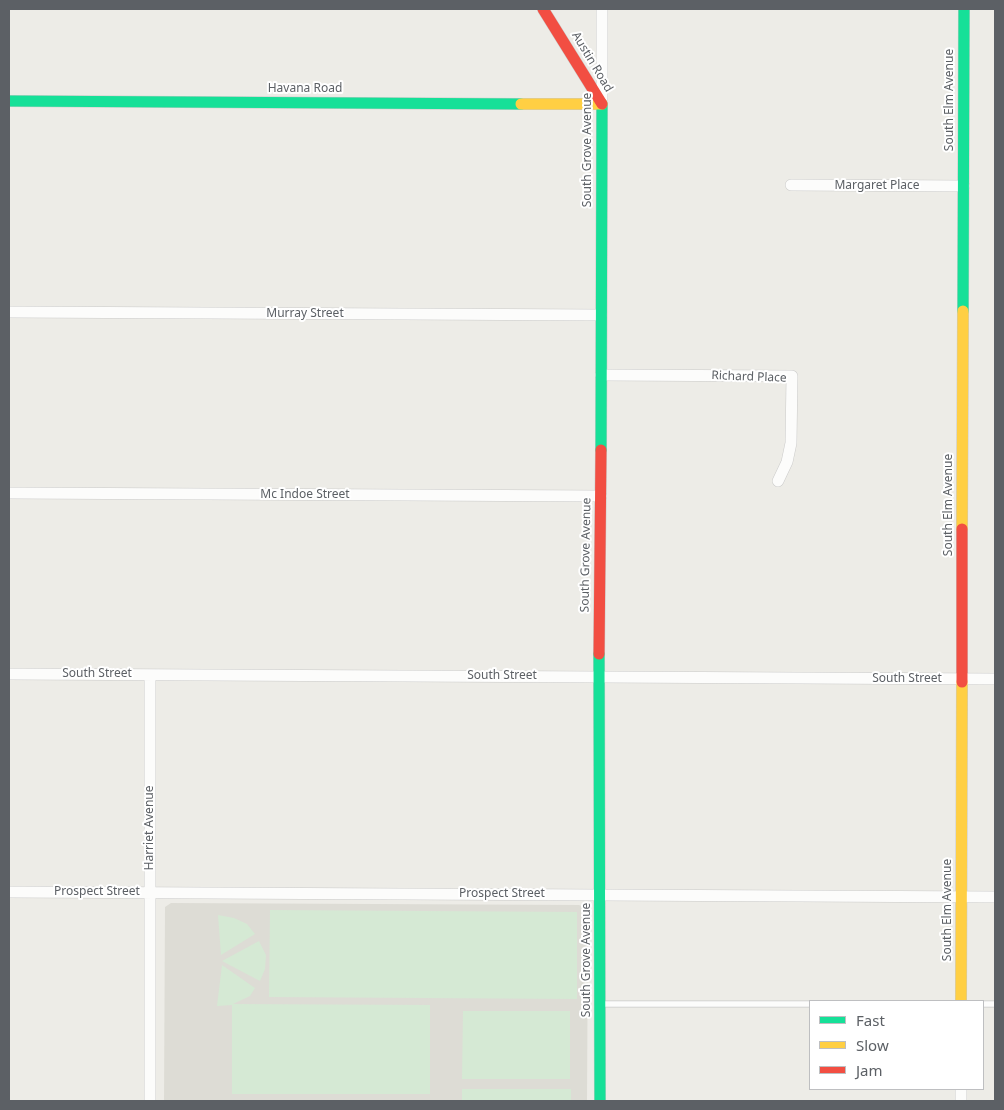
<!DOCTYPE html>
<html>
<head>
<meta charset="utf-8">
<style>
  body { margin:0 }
  #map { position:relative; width:1004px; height:1110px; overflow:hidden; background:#edece7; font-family:"Noto Sans",sans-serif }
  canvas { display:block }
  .frame { position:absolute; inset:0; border:10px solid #5c6065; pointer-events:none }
  .legend { position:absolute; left:809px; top:1000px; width:175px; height:90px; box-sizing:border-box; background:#fff; border:1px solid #bebfc1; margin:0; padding:6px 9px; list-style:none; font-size:15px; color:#5c6065 }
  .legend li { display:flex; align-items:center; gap:10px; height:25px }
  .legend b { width:25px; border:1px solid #bebfc1 }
</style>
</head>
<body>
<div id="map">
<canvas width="1004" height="1110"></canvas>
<div class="frame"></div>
<ul class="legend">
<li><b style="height:6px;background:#16e098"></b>Fast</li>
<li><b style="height:6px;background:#ffcf43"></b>Slow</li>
<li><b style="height:6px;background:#f24e42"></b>Jam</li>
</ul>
</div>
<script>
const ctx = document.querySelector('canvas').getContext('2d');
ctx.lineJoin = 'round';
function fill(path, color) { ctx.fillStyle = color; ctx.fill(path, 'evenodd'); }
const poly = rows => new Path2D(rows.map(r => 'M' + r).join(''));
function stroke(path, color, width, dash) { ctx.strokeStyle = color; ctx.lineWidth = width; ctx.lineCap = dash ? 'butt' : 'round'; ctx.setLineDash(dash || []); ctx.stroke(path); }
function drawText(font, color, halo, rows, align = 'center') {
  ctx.font = font + ' "Noto Sans",sans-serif'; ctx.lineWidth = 4; ctx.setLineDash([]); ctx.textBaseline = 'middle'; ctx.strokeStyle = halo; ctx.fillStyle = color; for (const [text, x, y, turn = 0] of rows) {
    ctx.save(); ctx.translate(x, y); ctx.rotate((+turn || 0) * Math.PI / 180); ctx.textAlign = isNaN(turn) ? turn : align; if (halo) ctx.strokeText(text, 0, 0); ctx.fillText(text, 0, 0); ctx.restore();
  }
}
fill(poly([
  [171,903,579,905,587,908,588,918,587,1101,164,1101,165,907]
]), '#dddcd5');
fill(poly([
  [270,910,577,912,577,999,269,997],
  [218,915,234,918,247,924,255,934,221,955],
  [259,941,266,955,265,969,260,981,222,961],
  [222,965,255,988,250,996,233,1004,430,1005,430,1094,232,1094,232,1005,217,1006],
  [463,1011,570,1011,570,1079,462,1079],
  [462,1089,571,1089,571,1101,462,1101]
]), '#d5e9d4');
const lane = poly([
  [602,1004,810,1004],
  [983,1004,995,1004]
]);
const street = poly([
  [602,102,602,9],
  [791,185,964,186],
  [9,312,601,315],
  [601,375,792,376,791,443,787,462,778,481],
  [9,493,601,496],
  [9,674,995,679],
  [9,892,995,897],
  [150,1101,150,675],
  [961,1101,961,1089]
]);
const fast = poly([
  [9,101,521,104],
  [963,311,964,9],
  [601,450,602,104],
  [599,654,600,1101]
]);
const slow = poly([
  [521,104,602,104],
  [962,529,963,311],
  [961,1001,962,682]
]);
const jam = poly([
  [543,9,602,104],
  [599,654,601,450],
  [962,682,962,529]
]);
stroke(lane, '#cacac9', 7);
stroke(street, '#cacac9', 12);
stroke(fast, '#c9c9c7', 12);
stroke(slow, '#c9c9c7', 12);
stroke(jam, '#c9c9c7', 12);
stroke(lane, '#fcfcfb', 5.5);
stroke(street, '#fcfcfb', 11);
stroke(fast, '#16e098', 11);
stroke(slow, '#ffcf43', 11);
stroke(jam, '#f24e42', 11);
drawText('12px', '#5c6065', '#fff', [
  ["Austin Road",592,62,59],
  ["Havana Road",305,89],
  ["South Elm Avenue",950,100,-90],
  ["South Grove Avenue",588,150,-90],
  ["Margaret Place",877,186],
  ["Murray Street",305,314],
  ["Richard Place",749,377,2],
  ["Mc Indoe Street",305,495],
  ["South Elm Avenue",949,505,-90],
  ["South Grove Avenue",586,555,-89],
  ["South Street",97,674],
  ["South Street",502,676],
  ["South Street",907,679],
  ["Harriet Avenue",150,828,-90],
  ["Prospect Street",97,892],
  ["Prospect Street",502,894],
  ["South Elm Avenue",948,910,-90],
  ["South Grove Avenue",587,960,-90]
]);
</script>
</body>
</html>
